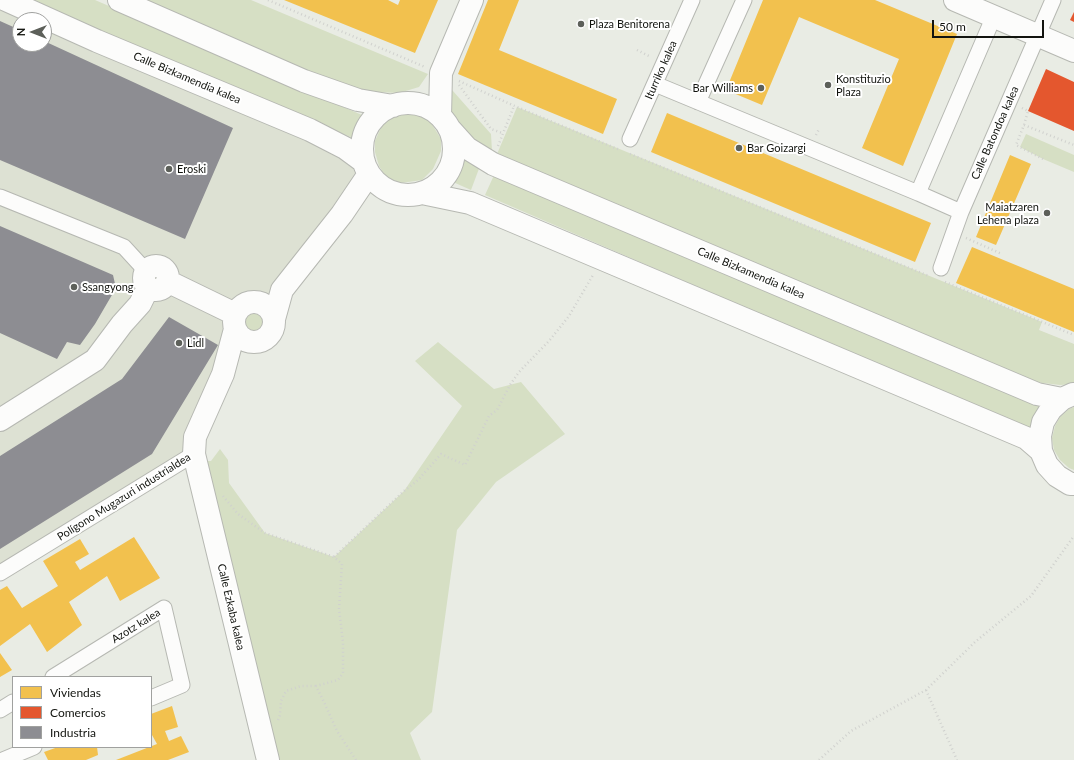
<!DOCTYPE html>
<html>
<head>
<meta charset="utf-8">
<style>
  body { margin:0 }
  #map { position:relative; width:1074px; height:760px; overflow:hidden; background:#e9ece4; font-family:Lato,sans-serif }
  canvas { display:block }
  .legend { position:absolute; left:12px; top:676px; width:140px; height:72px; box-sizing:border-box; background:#fff; border:1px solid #a0a19f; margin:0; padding:5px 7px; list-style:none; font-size:12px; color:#12140f }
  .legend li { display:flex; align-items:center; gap:8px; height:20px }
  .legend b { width:20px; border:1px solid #a0a19f }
  .north { position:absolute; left:12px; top:12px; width:40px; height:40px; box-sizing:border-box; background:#fff; border:1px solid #a0a19f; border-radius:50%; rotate:270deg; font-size:11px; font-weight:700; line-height:16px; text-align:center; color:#12140f }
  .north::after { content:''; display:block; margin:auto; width:14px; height:18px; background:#5d605a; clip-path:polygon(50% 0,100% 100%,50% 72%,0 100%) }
  .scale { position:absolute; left:932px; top:20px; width:112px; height:18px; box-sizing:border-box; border:2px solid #12140f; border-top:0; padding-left:5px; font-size:12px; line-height:14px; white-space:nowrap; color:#12140f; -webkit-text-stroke:3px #fff; paint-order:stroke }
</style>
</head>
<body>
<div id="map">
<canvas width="1074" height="760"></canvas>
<ul class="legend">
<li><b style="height:11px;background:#f2c14e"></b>Viviendas</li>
<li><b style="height:11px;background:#e4572e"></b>Comercios</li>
<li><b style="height:11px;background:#8d8d92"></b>Industria</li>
</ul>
<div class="north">N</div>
<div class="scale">50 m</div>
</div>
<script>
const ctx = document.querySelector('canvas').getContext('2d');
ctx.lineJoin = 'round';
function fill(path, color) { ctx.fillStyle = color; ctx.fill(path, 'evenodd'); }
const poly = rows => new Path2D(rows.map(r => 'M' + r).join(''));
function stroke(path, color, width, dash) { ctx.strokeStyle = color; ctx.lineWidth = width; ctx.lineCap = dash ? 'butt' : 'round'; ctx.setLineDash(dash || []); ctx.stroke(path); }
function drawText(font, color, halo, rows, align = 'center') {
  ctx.font = font + ' Lato,sans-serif'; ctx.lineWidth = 4; ctx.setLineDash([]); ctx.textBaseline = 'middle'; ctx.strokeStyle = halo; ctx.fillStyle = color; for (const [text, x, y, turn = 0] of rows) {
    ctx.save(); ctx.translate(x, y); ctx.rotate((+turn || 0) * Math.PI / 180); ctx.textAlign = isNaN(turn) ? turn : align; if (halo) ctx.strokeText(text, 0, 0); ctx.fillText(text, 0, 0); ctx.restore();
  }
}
fill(poly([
  [0,0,63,15,353,138,362,180,206,403,194,454,0,573],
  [20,20,44,20,44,44,20,44]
]), '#dde1d3');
fill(poly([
  [29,0,95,0,362,115,354,129,353,138],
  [134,0,251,0,428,74,419,87,399,93,358,91],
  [445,82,491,134,492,151,476,144,463,131,452,112,444,91],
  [517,107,1042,322,1039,330,1074,344,1074,384,1060,385,1035,382,497,154],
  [413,113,430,121,441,139,441,151,433,169,422,180,401,183,386,177,379,166,375,152,375,141,383,123,396,115],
  [1026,134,1074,155,1074,172,1043,159,1020,147],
  [464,157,480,166,471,190,453,182],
  [495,173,1041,406,1031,431,485,195],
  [256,304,267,310,271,328,266,336,261,339,250,340,240,335,237,315,246,306],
  [438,342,494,389,521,382,565,434,496,482,457,530,432,712,410,733,421,760,278,760,206,461,211,461,220,449,228,460,229,483,265,533,334,557,404,491,462,406,415,361],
  [1074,407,1074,470,1069,468,1060,460,1054,450,1052,438,1055,426,1060,417,1069,409]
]), '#d6dfc4');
fill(poly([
  [284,0,388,0,398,5,400,0,438,0,415,53],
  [488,0,519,0,499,50,617,99,603,134,458,74],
  [763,0,875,0,957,34,903,166,862,148,899,59,799,17,762,105,726,90],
  [667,113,931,223,915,262,651,152],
  [1010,155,1031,164,996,245,976,237],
  [972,247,1074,289,1074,332,956,283],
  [134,537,160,578,120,601,107,576,69,602,82,625,47,652,30,624,0,646,0,590,7,586,22,608,58,586,43,561,80,539,89,554,75,562,80,570],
  [0,653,12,670,0,677],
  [172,706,178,727,165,731,169,741,181,736,189,752,168,760,116,760,157,744,152,735,151,736,151,714],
  [58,747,97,747,98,755,86,760,48,760,44,752]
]), '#f2c14e');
fill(poly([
  [1074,12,1074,22,1070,20],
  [1046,69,1074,82,1074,131,1028,111]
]), '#e4572e');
fill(poly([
  [0,21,20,30,20,44,44,44,44,41,233,128,185,239,0,160],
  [0,226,113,275,116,288,95,324,80,345,67,342,57,359,0,333],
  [169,317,218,345,152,454,0,549,0,456,122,379]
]), '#8d8d92');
const street = poly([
  [655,84,918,193,961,212],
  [698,102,744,0],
  [630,139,692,0],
  [918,193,994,16],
  [0,197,124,247,146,271],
  [941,268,961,212,1053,0],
  [0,573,194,454],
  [53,677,164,608,182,685,151,698],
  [0,710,13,702],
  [3,760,34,747]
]);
const secondary = poly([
  [6,0,97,41,310,130,345,148,364,162],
  [119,0,304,81,358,100,393,106],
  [955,0,1074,51],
  '362 149a46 46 0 1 1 92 0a46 46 0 1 1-92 0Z',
  [440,116,441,73,472,0],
  [449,128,467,148,493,164,1037,394,1062,399],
  [422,193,470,203,1026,438,1041,451],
  '144 278a12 12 0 1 1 24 0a12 12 0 1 1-24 0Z',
  [167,281,235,314],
  '234 322a20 20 0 1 1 40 0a20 20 0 1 1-40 0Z',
  [274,319,282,290,342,214,369,174],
  [235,329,223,374,195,437,194,454,268,760],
  [1073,394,1062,399,1051,409,1043,422,1040,436,1041,451,1047,465,1057,476,1070,484,1074,484],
  [0,420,95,360,122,324,140,304,148,288]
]);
stroke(street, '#b6b8b2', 17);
stroke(secondary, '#b6b8b2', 24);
stroke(poly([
  [268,0,425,67],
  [637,50,651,57],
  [459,81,517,107,620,150],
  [459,85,491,129,502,133],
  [1022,108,1028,111,1024,125],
  [816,135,819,129],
  [498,146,514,106],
  [630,154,929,276],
  [1043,159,1016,145,1024,125,1074,145],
  [966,238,1002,254],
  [945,282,1074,335],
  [223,496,238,514,265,533,334,557],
  [926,690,957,760],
  [278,720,280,715,281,701,286,691,301,686,315,686],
  [356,760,337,731,324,702,316,686,338,680,343,673,343,642,339,609,342,564,334,557,404,491,418,480,441,454,465,465,489,416,497,410,510,385,519,372,549,341,569,316,593,275],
  [819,760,851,731,926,690,975,642,1031,596,1074,536]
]), '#d0d1ce', 2.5, [1, 3]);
stroke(street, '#fcfcfb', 15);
stroke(secondary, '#fcfcfb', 22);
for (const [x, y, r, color] of [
  [581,24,4,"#5d605a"],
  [828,85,4,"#5d605a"],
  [761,88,4,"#5d605a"],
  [739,148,4,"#5d605a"],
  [169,169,4,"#5d605a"],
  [1047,213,4,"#5d605a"],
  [74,287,4,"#5d605a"],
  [179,343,4,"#5d605a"]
]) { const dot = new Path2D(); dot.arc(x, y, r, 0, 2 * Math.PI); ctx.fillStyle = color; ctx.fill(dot); stroke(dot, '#fff', 1.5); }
drawText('11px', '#12140f', '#fff', [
  ["Plaza Benitorena",589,24],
  ["Konstituzio",836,79],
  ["Plaza",836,92],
  ["Bar Williams",753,88,"right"],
  ["Bar Goizargi",747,148],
  ["Eroski",177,169],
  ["Maiatzaren",1039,207,"right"],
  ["Lehena plaza",1039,220,"right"],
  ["Ssangyong",82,287],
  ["Lidl",187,343]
], 'left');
drawText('11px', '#12140f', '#fff', [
  ["Iturriko kalea",661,70,-66],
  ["Calle Bizkamendia kalea",187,78,23],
  ["Calle Batondoa kalea",995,133,-66],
  ["Calle Bizkamendia kalea",751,273,23],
  ["Polígono Mugazuri industrialdea",124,497,-32],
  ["Calle Ezkaba kalea",231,607,77],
  ["Azotz kalea",136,626,-32]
]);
</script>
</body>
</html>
